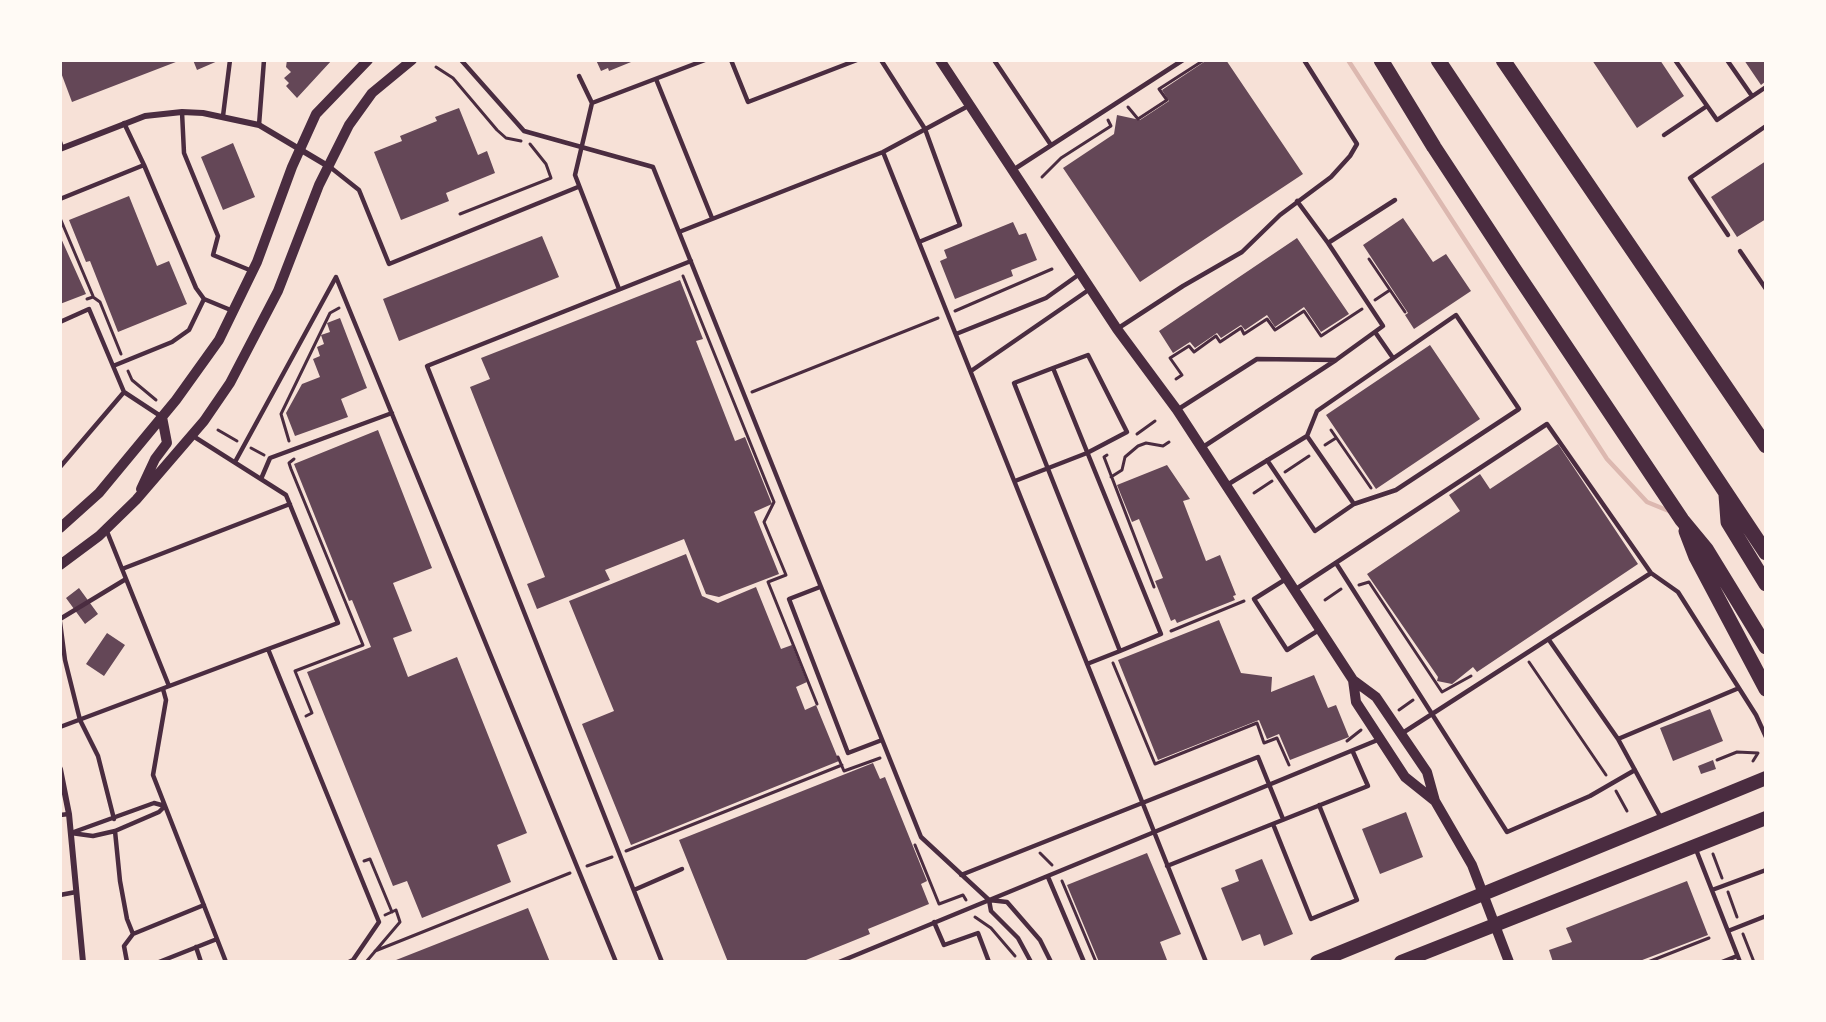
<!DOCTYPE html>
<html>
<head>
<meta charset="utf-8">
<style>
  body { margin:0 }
  #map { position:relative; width:1826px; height:1022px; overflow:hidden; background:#f7e1d7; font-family:"Varela Round",sans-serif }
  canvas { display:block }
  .frame { position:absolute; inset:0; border:62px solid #fffaf5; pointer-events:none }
</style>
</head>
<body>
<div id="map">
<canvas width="1826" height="1022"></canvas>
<div class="frame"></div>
</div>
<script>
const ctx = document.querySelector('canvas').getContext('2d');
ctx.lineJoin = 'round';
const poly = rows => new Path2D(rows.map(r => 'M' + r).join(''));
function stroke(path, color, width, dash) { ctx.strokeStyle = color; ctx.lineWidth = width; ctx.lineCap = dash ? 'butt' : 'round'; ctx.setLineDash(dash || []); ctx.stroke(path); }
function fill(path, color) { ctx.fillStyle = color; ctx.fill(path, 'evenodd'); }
stroke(poly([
  [1348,60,1607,459,1647,502,1669,511]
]), '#dcb8b0', 4.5);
fill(poly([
  [60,60,181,60,72,102,60,70],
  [193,60,220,60,197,70],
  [287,60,332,60,297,98,286,86,289,83,284,78,291,72,286,67],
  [596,60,636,60,609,71,608,68,601,71],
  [1207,60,1226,60,1303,174,1140,282,1063,168,1114,134,1117,115,1140,120,1169,101,1162,90],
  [1592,60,1660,60,1684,96,1637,128],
  [1744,60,1766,60,1766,81,1761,85],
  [459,108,478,155,487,151,495,173,446,193,449,201,401,220,374,152,402,141,400,136,437,121,435,117],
  [233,143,255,197,223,210,201,157],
  [1766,161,1766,219,1737,237,1711,197],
  [129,196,157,266,169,261,187,304,118,332,90,261,86,262,69,220],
  [1403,218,1433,262,1446,254,1471,291,1414,329,1405,315,1408,313,1363,245],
  [1013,222,1019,235,1026,233,1037,260,1011,270,1013,276,955,299,940,261,947,258,944,250],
  [60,236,86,294,60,304],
  [542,236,559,277,399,341,383,299],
  [1297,238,1349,314,1321,332,1304,307,1275,327,1267,315,1245,330,1241,325,1221,338,1217,333,1195,348,1190,342,1173,353,1159,331],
  [680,280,703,339,696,341,735,441,745,437,772,504,754,512,779,574,719,597,706,594,684,539,605,570,610,580,537,609,527,584,545,577,470,387,490,379,481,358],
  [340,318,367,388,341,399,348,417,295,436,286,413,302,384,320,377,313,359,320,356,317,347,324,344,321,335,330,332,327,323],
  [1430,345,1480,419,1376,489,1326,415],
  [378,430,432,568,393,583,412,631,393,638,408,677,457,657,527,833,497,845,511,882,422,918,407,881,393,886,307,672,371,647,352,600,349,601,294,464],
  [1558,444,1638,564,1477,672,1473,667,1452,684,1437,681,1438,677,1367,574,1460,511,1449,495,1480,474,1490,489],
  [1167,465,1190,499,1183,501,1206,561,1220,555,1236,595,1233,596,1235,600,1177,623,1175,619,1171,621,1155,581,1163,578,1139,519,1132,522,1117,485],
  [686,554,702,596,718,603,756,587,781,649,792,645,807,682,796,687,805,710,816,705,839,761,631,845,582,724,614,711,569,601],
  [79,588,98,614,85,624,66,598],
  [1219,620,1241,673,1272,677,1271,692,1314,675,1328,708,1336,705,1349,737,1290,760,1279,734,1267,739,1259,720,1158,760,1118,660],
  [107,633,125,645,104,676,86,664],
  [1710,709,1723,741,1673,761,1660,728],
  [1713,760,1716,769,1701,774,1698,766],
  [873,763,880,779,885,777,927,881,921,884,929,904,868,929,870,934,801,962,728,962,679,840],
  [1406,812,1423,857,1380,874,1362,829],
  [1147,853,1181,934,1160,942,1167,960,1162,962,1099,962,1067,885],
  [1262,859,1293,934,1264,946,1260,934,1242,941,1221,888,1239,881,1235,870],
  [1687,881,1708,935,1637,962,1553,962,1549,950,1572,942,1566,928],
  [528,908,550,962,391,962]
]), '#644757');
stroke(poly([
  [436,67,453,78,497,130,506,138,521,141],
  [1128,107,1138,119,1167,100,1159,89,1204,60],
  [1042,177,1061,158,1111,126,1108,120],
  [460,214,551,178,546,164,530,144],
  [60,218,93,296],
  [1369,259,1405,312],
  [683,276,774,502,764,522,786,575,768,582,817,704],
  [87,299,93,297,100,302,121,354],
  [1375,300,1390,290],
  [955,311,1052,269],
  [128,371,132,380,156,400],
  [1176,379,1182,375,1170,358,1189,346,1194,352,1216,336,1220,342,1241,328,1244,334,1267,319,1275,330,1304,311,1321,336,1362,309],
  [752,392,938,318],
  [218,430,237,441],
  [1331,430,1371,488],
  [1137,434,1155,421],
  [289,441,281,414,330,313,339,308],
  [1325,445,1336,438],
  [251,448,264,455],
  [1107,455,1104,457,1154,587],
  [294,459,289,463,291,469,363,645,295,671,312,713,306,716],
  [1285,472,1309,456],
  [1111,477,1122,470,1125,457,1138,446,1146,443,1163,446,1169,442],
  [1254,493,1272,481],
  [1359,585,1369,582,1442,692,1471,676],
  [1325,600,1341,589],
  [1171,631,1244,601],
  [1529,662,1606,775],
  [1113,663,1155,764,1257,723,1264,743,1277,738,1289,765],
  [1399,710,1413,700],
  [1347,741,1361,730],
  [838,757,844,771,880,758],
  [1717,760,1737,752,1758,753,1753,761],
  [1616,791,1627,811],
  [915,845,939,904,963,895,966,900],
  [626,851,842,765],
  [1040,853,1052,865],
  [1713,854,1722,878],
  [364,861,370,859,392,912],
  [587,866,612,857],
  [1062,881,1096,962],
  [1728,892,1737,917],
  [975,917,991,928,1015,956],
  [1743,934,1754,962],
  [375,951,570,873],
  [366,962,400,922,396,910,385,915],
  [1648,962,1709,938]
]), '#4a2c40', 3);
stroke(poly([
  [461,60,524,131,653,167,921,837,989,900,1007,902,1040,940,1051,962],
  [731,60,748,102,857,60],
  [881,60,925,129,960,225,919,242],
  [994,60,1051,145],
  [1675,60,1717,120,1766,87],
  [1727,60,1752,96],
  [579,76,592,103],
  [656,79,712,218],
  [182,112,184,153,218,236,213,255,252,271],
  [223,116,230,60],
  [124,123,144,165],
  [259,125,264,60],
  [1664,135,1707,106],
  [60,142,62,148],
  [883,152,1206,962],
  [330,167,359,190,389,264,578,187],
  [1013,170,1183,60],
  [60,199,144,165,196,288,204,299,189,330,172,342,113,366],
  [1297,201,1328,243],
  [679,232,883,152,970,105],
  [1728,235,1690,178,1766,126],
  [1740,251,1766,289],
  [619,289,575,175,592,103,705,60],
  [204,299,233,311],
  [60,322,89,309,124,392,162,417],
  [1117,329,1183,286,1242,252,1280,215,1331,177,1350,156,1357,144,1304,60],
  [1375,332,1393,358],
  [956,334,1046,298,1081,273],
  [971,371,1090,289],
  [1177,410,1257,359,1336,360],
  [193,436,286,495,338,623,268,649,379,922,353,960,349,962],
  [1203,447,1336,360,1383,326,1328,243,1395,200],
  [1267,460,1315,531,1354,504,1307,436],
  [235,462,336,277,616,962],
  [60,467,124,392],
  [261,479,270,458,392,413],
  [1015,481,1087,453,1127,432,1088,355,1053,368],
  [1227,485,1307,436,1317,411,1456,315,1519,409,1396,490,1354,504],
  [106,529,169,686],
  [1336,563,1507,832,1590,796,1635,770],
  [122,569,290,504],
  [1286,579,1254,599,1287,650,1319,630],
  [820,587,789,599,848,753,882,740],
  [1296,589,1547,424,1651,573,1678,592,1756,715,1766,737],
  [60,619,126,579],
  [60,622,65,660,80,720,98,756,114,819],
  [1549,640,1618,739],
  [1087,664,1120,651,1161,634,1053,368,1014,383,1120,651],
  [163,689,166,700,153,775,226,962],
  [60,727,268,649],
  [1401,734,1651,573],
  [154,803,165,806,159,812,115,831,93,836,71,833,154,803],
  [60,815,69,814],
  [1661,818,1618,739,1739,688],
  [1273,824,1311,919,1357,900,1319,805],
  [115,831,120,881,127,919,133,934,204,905],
  [1695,847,1740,962],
  [1167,866,1368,786,1353,752],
  [961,875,1258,757,1283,819],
  [1048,877,1084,962],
  [634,890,682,869],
  [1712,890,1766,870],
  [60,895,76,892],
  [989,900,991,911,1018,938,1031,962],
  [934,922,944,945,978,933,989,962],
  [1728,931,1766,916],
  [196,947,201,962],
  [127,962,124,946,133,934],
  [159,962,217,939],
  [662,962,427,366,691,261],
  [839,962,1380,739],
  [1722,962,1737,956]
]), '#4a2c40', 4.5);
stroke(poly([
  [60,149,145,116,182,112,203,113,259,125,328,166],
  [60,769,69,814,83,962]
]), '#4a2c40', 6);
stroke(poly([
  [940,60,1117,329,1177,410,1353,680,1376,697,1427,772,1435,801,1472,865,1509,962],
  [141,489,155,459,167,443,162,417],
  [60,528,99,493,176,400,219,340,257,262,292,167,316,114,368,60],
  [60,565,99,536,136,500,204,421,230,383,278,291,319,185,349,125,372,93,412,60],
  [1353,680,1356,702,1405,777,1435,801]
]), '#4a2c40', 10);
stroke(poly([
  [1317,962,1766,778],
  [1401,962,1766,818]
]), '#4a2c40', 14);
stroke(poly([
  [1381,60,1434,147,1514,269,1682,520,1706,549,1766,647],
  [1438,60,1766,553],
  [1503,60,1766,446],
  [1726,495,1728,522,1766,584],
  [1686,531,1696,557,1766,689]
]), '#4a2c40', 15);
</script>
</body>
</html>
